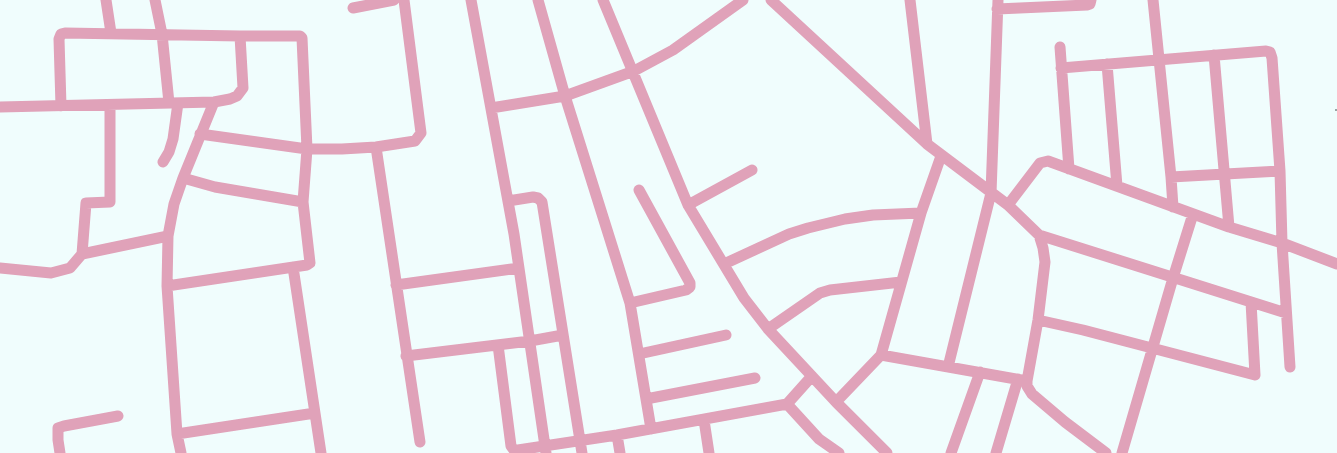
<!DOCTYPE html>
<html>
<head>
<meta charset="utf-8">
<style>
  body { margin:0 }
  canvas { display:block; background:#f0fdfd }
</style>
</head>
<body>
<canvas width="1337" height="453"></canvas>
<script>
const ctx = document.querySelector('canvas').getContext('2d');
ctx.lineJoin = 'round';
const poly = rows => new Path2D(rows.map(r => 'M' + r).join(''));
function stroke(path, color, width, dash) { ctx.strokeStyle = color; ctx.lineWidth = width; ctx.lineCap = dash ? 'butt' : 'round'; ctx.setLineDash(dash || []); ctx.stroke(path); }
stroke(poly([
  [1335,110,1337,110]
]), '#9ba5a5', 2, [2.5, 4]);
stroke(poly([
  [106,0,111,33],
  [155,0,162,34,169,103],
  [471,0,514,234,546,453],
  [538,0,565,96,630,303,651,429],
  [603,0,688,205,744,298,768,329,836,402,887,453],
  [771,0,927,144,1008,205,1039,235,1043,248,1045,262,1038,320,1027,381,1027,386,1032,394,1065,422,1106,453],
  [910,0,927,144],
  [1153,0,1171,177,1173,207],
  [353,8,394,0],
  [997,9,1087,5,1090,4,1091,0],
  [1060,47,1069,169],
  [1214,55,1229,227],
  [1107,64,1117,186],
  [1061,68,1266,51,1270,52,1272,58,1280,171,1282,243,1290,367],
  [61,106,59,39,61,34,65,33,240,36,300,36,302,38,307,149,303,202,310,263,307,265,167,286],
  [0,107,214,102,230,99,237,96,243,88,240,36],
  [491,108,565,96,634,71,673,50,743,0],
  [200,134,307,149,342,149,376,147,415,141,421,133,404,0],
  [376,147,420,442],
  [163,162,169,152,173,139,178,103],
  [1171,177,1280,171],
  [183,178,215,187,303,202],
  [508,201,533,197,538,198,542,202,582,453],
  [688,205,752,170],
  [1008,205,1040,163,1048,161,1229,227,1282,243,1337,264],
  [1039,235,1286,313],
  [82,254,86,203,110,202,110,105],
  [724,264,789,234,808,228,845,219,873,215,921,213],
  [293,267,321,453],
  [0,268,51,273,70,268,82,254,168,236],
  [396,285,519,268],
  [630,303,686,290,690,287,690,283,639,190],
  [1038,320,1083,330,1255,375,1251,302],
  [768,329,820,293,830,290,901,282],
  [498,345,511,446,514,450,518,450,617,435,787,404,812,376],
  [639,354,726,335],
  [881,355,1027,381],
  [406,356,530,341,563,335],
  [948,367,991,193,998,0],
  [646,399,755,378],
  [836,402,881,355,921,213,941,156],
  [787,404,819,439,839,453],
  [704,420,709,453],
  [177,434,315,413],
  [617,435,620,453],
  [60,453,58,440,58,428,64,426,118,416],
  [181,453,177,434,167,286,168,236,174,204,183,178,214,102],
  [951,453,980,372],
  [996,453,1018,379],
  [1122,453,1173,278,1193,214]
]), '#e0a2b9', 11);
</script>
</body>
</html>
